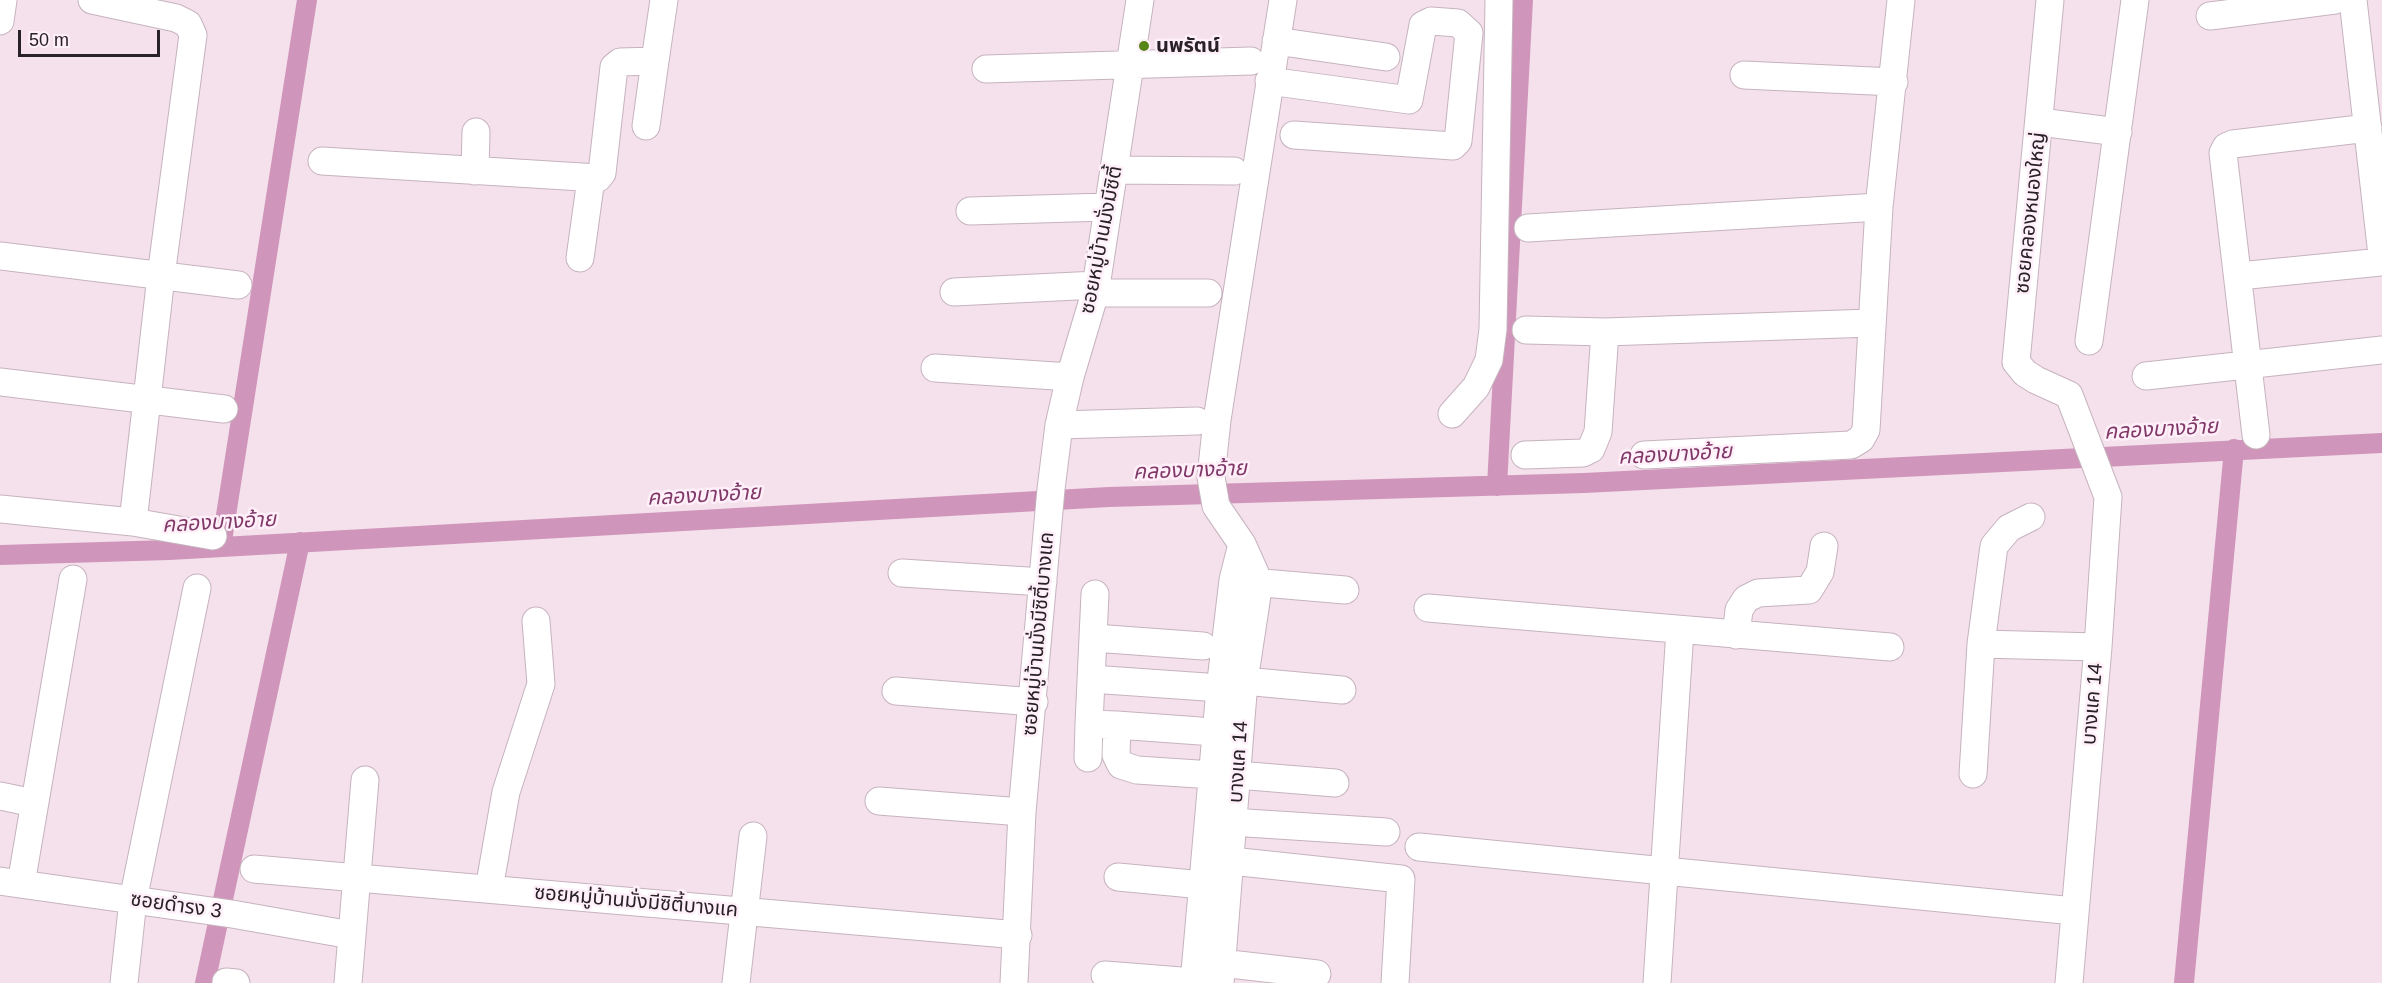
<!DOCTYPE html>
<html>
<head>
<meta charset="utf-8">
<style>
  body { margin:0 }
  #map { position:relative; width:2382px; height:983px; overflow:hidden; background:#f4e1ec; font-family:Helvetica,sans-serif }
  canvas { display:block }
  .scale { position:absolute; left:18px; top:30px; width:142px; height:27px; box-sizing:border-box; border:3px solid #282125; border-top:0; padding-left:8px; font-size:18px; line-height:21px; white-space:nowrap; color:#282125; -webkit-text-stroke:4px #ffeff8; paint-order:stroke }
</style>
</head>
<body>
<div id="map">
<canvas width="2382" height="983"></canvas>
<div class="scale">50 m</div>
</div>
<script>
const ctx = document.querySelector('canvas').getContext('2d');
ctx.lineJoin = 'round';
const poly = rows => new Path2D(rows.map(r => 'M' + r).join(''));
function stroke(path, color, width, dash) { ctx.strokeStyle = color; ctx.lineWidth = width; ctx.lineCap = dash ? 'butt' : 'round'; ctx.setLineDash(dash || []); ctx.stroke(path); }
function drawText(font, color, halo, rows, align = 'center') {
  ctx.font = font + ' Helvetica,"Noto Sans Thai",sans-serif'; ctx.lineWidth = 5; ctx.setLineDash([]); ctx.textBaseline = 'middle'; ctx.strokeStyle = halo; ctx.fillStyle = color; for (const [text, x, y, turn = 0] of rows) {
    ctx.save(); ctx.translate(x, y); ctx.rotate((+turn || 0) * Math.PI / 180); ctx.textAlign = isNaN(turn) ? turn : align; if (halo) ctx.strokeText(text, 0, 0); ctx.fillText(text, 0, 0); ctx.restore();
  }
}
stroke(poly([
  [1497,486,1523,0],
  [221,547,307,0],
  [0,555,169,550,1109,497,1584,483,2382,443],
  [205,983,300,542],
  [2184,983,2234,449]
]), '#d095ba', 20);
const minor = poly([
  [92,0,176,18,188,24,193,35,161,276,133,522],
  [2050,0,2016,362,2025,373,2036,380,2069,395,2108,497,2098,647,2069,983],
  [2353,0,2382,255],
  [2210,16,2335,0],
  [0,21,3,0],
  [1276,41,1386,57],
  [986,69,1251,61],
  [1744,75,1894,82],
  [1269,81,1409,100,1423,25,1431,21,1458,23,1469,33,1458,141,1453,146,1294,135],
  [2040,122,2118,132],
  [646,126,655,61],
  [322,161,598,178,602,173,614,67,620,62,655,61,664,0],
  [1116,170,1234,171],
  [475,171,476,132],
  [970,211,1107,207],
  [1528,228,1879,207],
  [0,256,238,285],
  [580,258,591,179],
  [2239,276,2382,262],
  [954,292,1097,285],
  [1095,293,1208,293],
  [1526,330,1605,332],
  [2089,341,2135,0],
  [935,368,1070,377],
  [2146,376,2382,350],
  [0,382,224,409],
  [1452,414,1476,387,1489,360,1493,329,1499,0],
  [1059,425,1197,421],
  [2256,435,2223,153,2226,147,2233,144,2368,128],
  [1525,455,1583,453,1591,449,1598,432,1605,332,1872,323],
  [1644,455,1851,445,1861,439,1866,430,1879,207,1901,0],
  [0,509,133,522,213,536],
  [1242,544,1216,506,1211,477,1217,420,1283,0],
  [902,573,1043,582],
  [1240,581,1345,590],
  [1095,594,1089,724,1117,725,1116,755,1121,765,1137,770,1213,775],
  [1428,608,1890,647],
  [1736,635,1739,610,1746,599,1758,593,1809,590,1820,572,1824,546],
  [1094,638,1203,646],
  [1981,644,2098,647],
  [1091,679,1206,687],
  [1244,681,1342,690],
  [896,691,1034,702],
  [1117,725,1200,731],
  [1088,758,1089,724],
  [1973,774,1981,644,1994,546,2009,528,2031,517],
  [1237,775,1335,783],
  [0,796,34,803],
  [879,801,1022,812],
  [1216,821,1386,832],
  [1419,847,2074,911],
  [1231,861,1401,879,1395,983],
  [254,869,1018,935],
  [1118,877,1203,885],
  [0,881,232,914,351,935],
  [21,884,73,579],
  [489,889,506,792,541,684,536,621],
  [1221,963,1317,974],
  [1105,975,1194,982],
  [226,982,236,983],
  [124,983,133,900,197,588],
  [348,983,365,780],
  [736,983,753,836],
  [1014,983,1022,812,1051,489,1059,425,1070,377,1095,293,1140,0],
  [1194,983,1220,689,1233,580,1242,544,1259,582,1244,681,1220,983],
  [1657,983,1680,630]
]);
stroke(minor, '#c6b3be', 29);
stroke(minor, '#fff', 27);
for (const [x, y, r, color] of [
  [1144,46,6,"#568618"]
]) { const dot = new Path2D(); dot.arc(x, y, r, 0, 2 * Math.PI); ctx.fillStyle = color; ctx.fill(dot); stroke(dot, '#ffeff8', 2); }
drawText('bold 20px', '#282125', '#ffeff8', [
  ["นพรัตน์",1156,46]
], 'left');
drawText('20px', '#282125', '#ffeff8', [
  ["ซอยคลองหนองใหญ่",2031,213,-84],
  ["ซอยหมู่บ้านมั่งมีซิตี้",1102,240,-79],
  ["ซอยหมู่บ้านมั่งมีซิตี้บางแค",1039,634,-85],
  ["บางแค 14",2093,704,-85],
  ["บางแค 14",1239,762,-86],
  ["ซอยหมู่บ้านมั่งมีซิตี้บางแค",636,902,5],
  ["ซอยดำรง 3",176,906,8]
]);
drawText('italic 21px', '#7f3868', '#ffeff8', [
  ["คลองบางอ้าย",2161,430,-3],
  ["คลองบางอ้าย",1675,455,-3],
  ["คลองบางอ้าย",1190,471,-2],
  ["คลองบางอ้าย",704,496,-3],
  ["คลองบางอ้าย",219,523,-3]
]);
</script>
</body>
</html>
